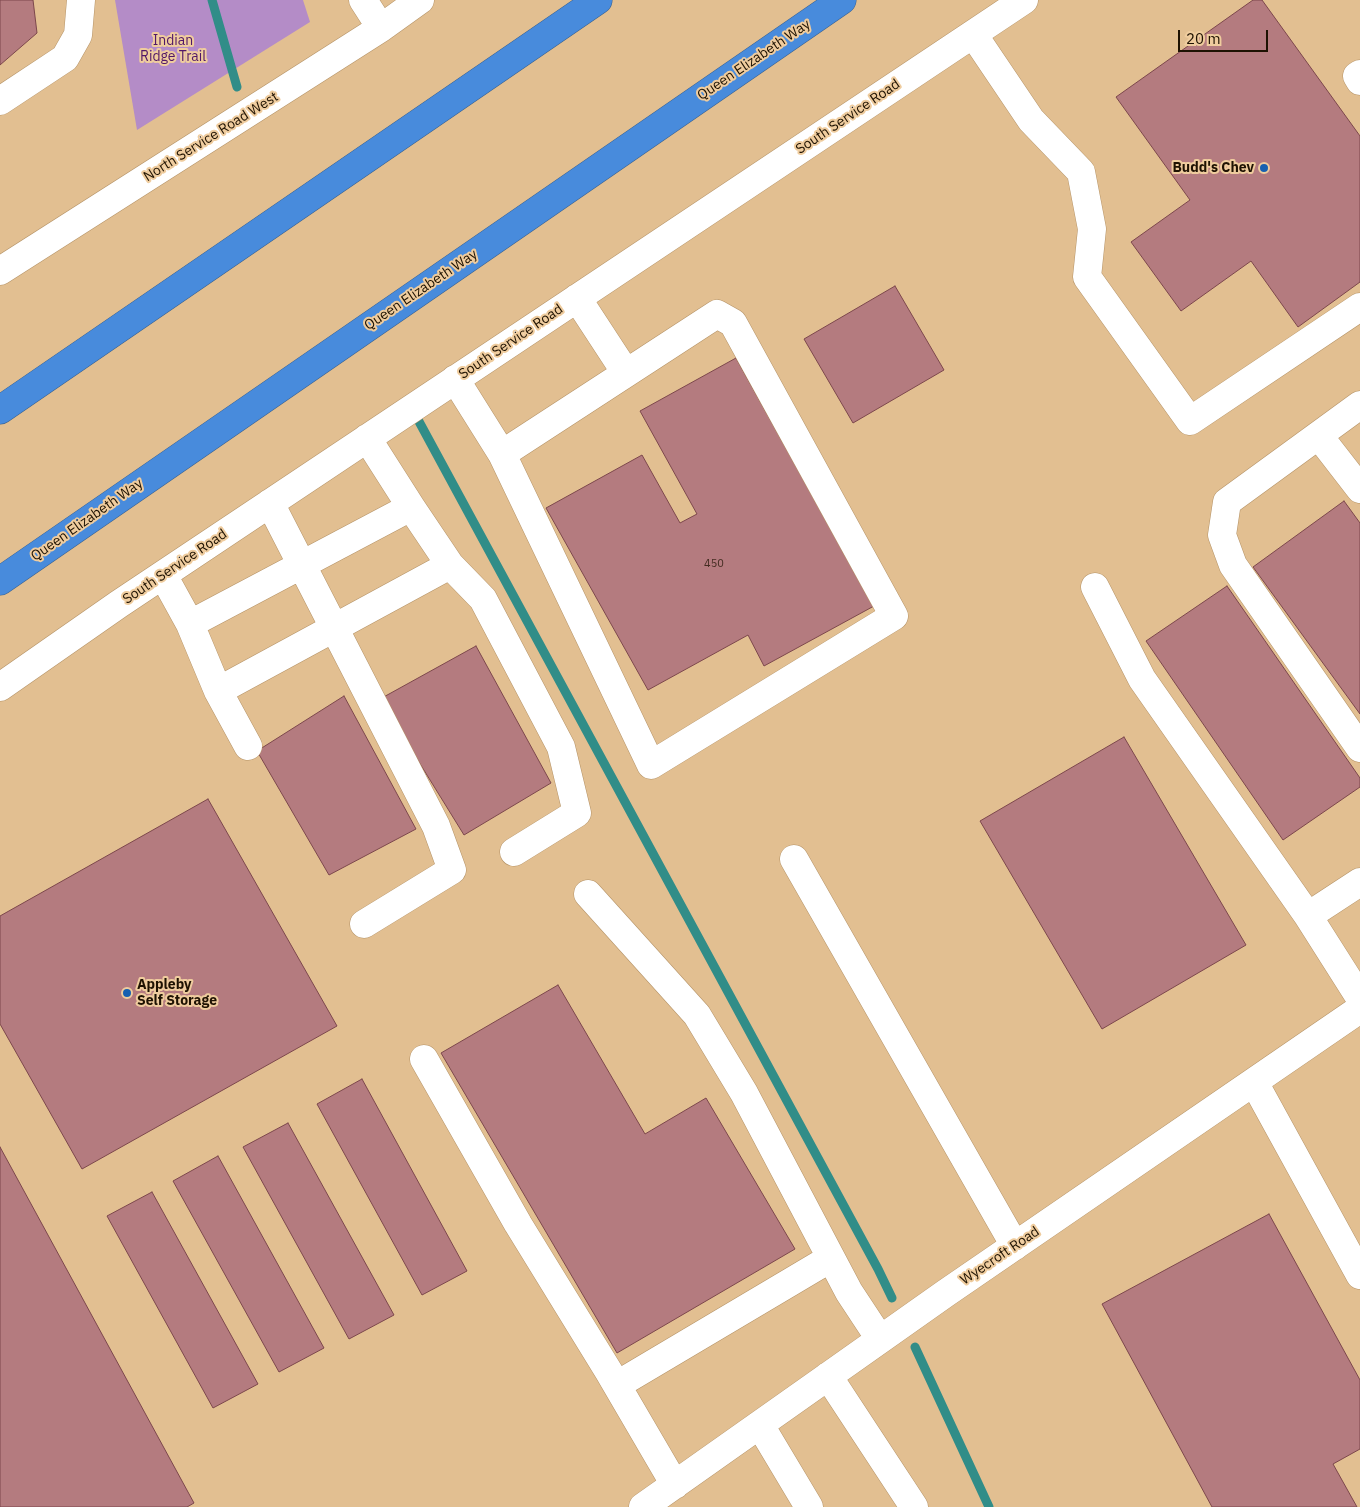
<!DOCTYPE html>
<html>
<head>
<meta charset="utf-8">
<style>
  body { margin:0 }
  #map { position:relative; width:1360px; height:1507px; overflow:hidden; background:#e2bf91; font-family:"IBM Plex Sans",sans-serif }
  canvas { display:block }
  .scale { position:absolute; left:1178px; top:30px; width:90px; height:22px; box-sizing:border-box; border:2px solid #1e1202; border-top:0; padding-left:6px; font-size:15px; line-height:18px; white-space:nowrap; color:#1e1202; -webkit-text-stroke:4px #efcc9e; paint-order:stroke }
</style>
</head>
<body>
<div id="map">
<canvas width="1360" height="1507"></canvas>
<div class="scale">20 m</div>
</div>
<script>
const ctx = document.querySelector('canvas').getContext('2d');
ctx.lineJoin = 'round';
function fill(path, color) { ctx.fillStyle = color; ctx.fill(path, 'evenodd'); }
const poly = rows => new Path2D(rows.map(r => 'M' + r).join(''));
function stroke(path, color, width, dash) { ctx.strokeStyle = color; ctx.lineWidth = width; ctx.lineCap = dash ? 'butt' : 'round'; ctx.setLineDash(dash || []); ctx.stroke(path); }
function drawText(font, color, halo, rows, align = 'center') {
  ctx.font = font + ' "IBM Plex Sans",sans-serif'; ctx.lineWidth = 4; ctx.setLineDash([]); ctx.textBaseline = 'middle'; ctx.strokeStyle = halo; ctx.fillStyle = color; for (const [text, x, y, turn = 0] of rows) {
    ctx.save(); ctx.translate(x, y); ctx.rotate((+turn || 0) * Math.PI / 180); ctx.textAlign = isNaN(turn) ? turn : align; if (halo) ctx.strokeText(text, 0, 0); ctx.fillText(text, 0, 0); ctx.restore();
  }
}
fill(poly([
  [115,0,303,0,310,22,137,130]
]), '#b48cc7');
stroke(poly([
  [212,0,237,87],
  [416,416,878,1269,892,1298],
  [915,1347,989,1507]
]), '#318d88', 9);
const building = poly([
  [0,0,33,0,37,33,0,65,0,0],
  [1253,0,1262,0,1360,136,1360,282,1298,327,1251,261,1181,311,1131,242,1190,200,1116,97,1253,0],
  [895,286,944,370,853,423,804,339,895,286],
  [736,358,874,606,764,666,748,635,648,690,546,508,642,455,680,523,697,514,640,411,736,358],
  [1344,501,1360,523,1360,714,1253,567,1344,501],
  [1227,586,1360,778,1360,787,1283,840,1146,641,1227,586],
  [476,646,551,783,464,835,380,699,476,646],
  [344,696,416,829,329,875,257,751,344,696],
  [1124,737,1246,945,1102,1029,980,821,1124,737],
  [208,799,337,1026,82,1169,0,1024,0,916,208,799],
  [558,985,645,1134,706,1098,795,1249,617,1353,441,1053,558,985],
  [362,1079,467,1271,422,1295,317,1104,362,1079],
  [288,1123,394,1315,349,1339,243,1147,288,1123],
  [0,1147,194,1503,187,1507,0,1507,0,1147],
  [218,1156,324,1348,279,1372,173,1181,218,1156],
  [152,1192,258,1384,213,1408,107,1216,152,1192],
  [1269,1214,1360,1380,1360,1449,1333,1464,1357,1507,1212,1507,1102,1304,1269,1214]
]);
fill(building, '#b47b7f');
stroke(building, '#7c474c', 1);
const minor = poly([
  [363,0,381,28],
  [973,34,1031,120,1081,172,1092,229,1087,277,1190,421,1360,307],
  [1360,74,1357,76,1360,81],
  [0,101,65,58,78,35,81,0],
  [0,271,381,28,420,0],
  [577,298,626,373],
  [455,379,502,454,717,314,733,323,894,616,651,765,502,454],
  [1360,405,1227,502,1222,535,1233,565,1360,748],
  [1319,436,1360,489],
  [270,503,436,826,452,870,364,924],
  [450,565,483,599,561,747,577,813,514,852],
  [163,575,190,624,411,507,367,438],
  [1095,587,1142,679,1308,916,1360,882],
  [190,624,218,691,248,746],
  [0,687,119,604,1024,0],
  [218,691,450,565,411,507],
  [794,859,1015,1246],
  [588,894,697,1015,744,1093,849,1292,880,1339],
  [1308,916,1360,998],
  [424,1059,518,1224,609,1372,675,1485],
  [1254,1082,1360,1275],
  [828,1376,914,1507],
  [617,1385,831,1258],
  [760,1425,809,1507],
  [643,1507,946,1293,1360,1009]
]);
const highway = poly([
  [0,410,598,0],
  [0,581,842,0]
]);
stroke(minor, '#b59367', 29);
stroke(highway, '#396190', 29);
stroke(minor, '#fff', 28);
stroke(highway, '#488bdc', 28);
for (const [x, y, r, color] of [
  [1264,168,5,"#1760b0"],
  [127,993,5,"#1760b0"]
]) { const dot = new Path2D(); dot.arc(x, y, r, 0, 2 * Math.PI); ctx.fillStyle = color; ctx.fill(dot); stroke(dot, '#efcc9e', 2); }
drawText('11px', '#442c21', null, [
  ["450",714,564]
]);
drawText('14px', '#511767', '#efcc9e', [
  ["Indian",173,41],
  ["Ridge Trail",173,57]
]);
drawText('14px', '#1e1202', '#efcc9e', [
  ["Queen Elizabeth Way",754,60,-34],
  ["South Service Road",848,117,-34],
  ["North Service Road West",211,137,-32],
  ["Queen Elizabeth Way",421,290,-34],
  ["South Service Road",511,342,-34],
  ["Queen Elizabeth Way",87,520,-35],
  ["South Service Road",175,567,-34],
  ["Wyecroft Road",1000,1256,-34]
]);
drawText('bold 14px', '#1e1202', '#efcc9e', [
  ["Budd's Chev",1254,168],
  ["Appleby",137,985,"left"],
  ["Self Storage",137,1001,"left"]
], 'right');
</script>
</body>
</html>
